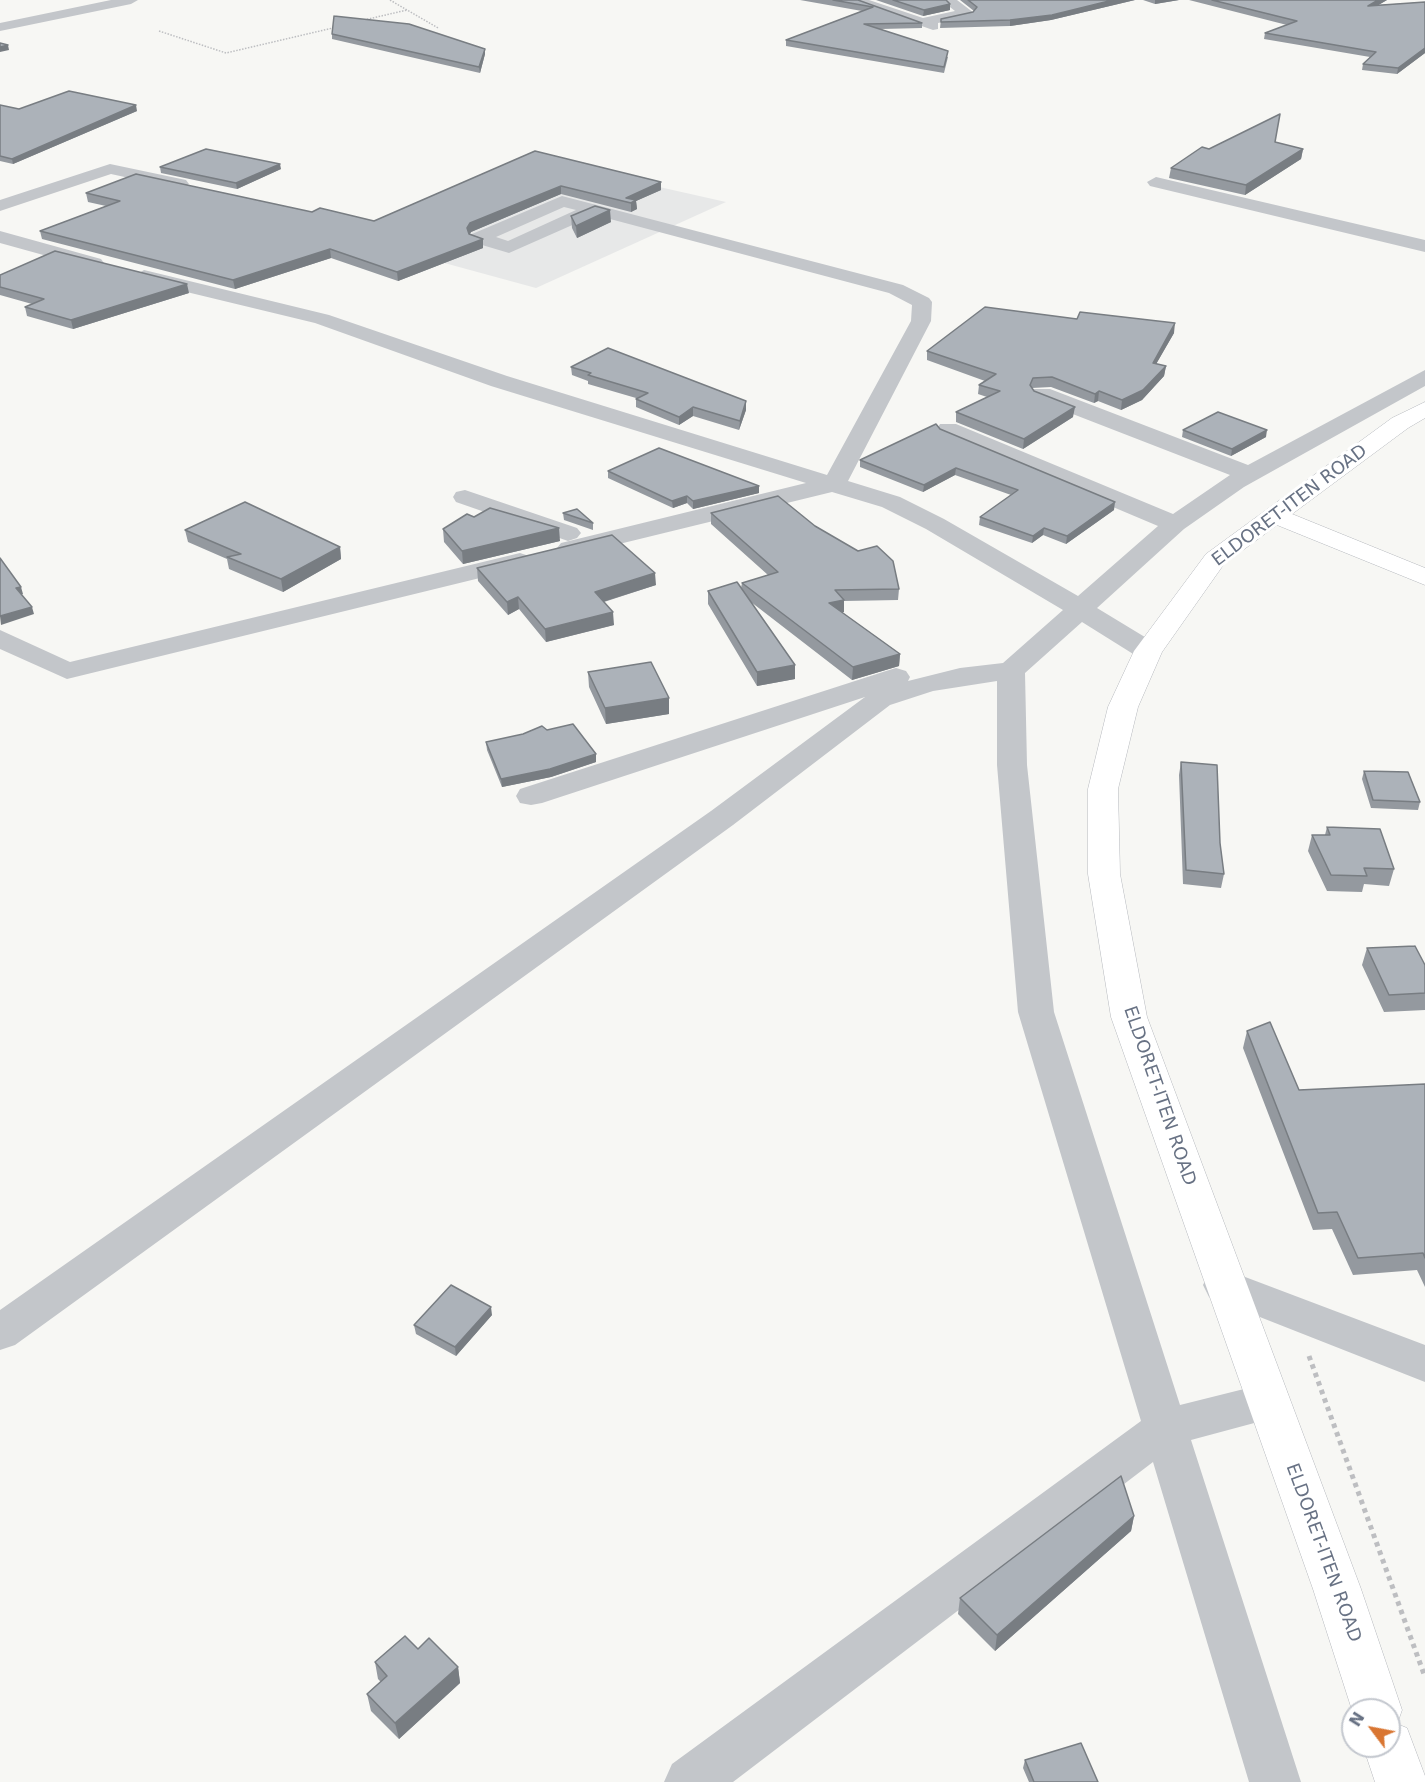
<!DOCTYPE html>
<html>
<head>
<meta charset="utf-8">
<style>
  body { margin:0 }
  #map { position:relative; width:1425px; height:1782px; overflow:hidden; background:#f7f7f4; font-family:"DejaVu Sans",sans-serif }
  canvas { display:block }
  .north { position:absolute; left:1341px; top:1698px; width:60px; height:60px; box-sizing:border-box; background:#fff; border:2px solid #c3c7ce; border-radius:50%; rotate:302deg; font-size:16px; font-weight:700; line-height:24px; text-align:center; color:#687284 }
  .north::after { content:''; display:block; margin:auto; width:21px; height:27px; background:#d97632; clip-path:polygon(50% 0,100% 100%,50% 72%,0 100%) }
</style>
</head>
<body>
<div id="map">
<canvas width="1425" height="1782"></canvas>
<div class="north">N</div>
</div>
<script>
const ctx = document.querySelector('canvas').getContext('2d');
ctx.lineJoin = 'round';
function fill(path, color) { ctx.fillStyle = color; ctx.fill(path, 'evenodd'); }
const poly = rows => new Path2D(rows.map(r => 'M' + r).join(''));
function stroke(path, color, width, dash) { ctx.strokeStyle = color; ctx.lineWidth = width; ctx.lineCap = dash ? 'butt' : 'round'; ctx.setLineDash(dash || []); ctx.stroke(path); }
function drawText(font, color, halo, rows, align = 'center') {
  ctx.font = font + ' "DejaVu Sans",sans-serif'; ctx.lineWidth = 6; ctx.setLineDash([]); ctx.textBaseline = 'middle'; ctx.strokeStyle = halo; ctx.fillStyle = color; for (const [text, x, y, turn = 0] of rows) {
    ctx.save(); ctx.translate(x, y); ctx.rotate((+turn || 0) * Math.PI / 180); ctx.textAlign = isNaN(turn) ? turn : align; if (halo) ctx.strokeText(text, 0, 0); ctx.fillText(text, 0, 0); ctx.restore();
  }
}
fill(poly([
  [566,166,726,202,536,288,349,237]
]), '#e7e8e8');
const major = poly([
  [1425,402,1425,418,1408,428,1292,514,1425,568,1425,585,1277,525,1224,564,1162,652,1138,707,1118,789,1120,874,1147,1017,1361,1589,1402,1710,1397,1724,1407,1728,1425,1776,1425,1782,1375,1782,1363,1746,1389,1746,1389,1710,1353,1710,1353,1713,1352,1710,1313,1589,1111,1017,1088,874,1088,789,1108,707,1134,651,1206,554,1392,418,1425,402]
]);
stroke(major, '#b6b9be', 1);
stroke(poly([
  [390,0,438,28],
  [364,20,407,10],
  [159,31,226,53,337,27]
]), '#bdbec1', 1.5, [1.5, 1.5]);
stroke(poly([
  [1309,1356,1425,1677]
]), '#bdbec1', 5, [4.5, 4.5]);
fill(poly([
  [111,0,138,0,131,4,0,31,0,23,111,0],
  [848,0,869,0,923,18,955,11,941,0,957,0,974,13,972,16,938,23,938,29,933,30,848,0],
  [110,164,186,180,189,184,180,189,111,174,0,211,0,200,110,164],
  [1156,177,1425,240,1425,252,1150,186,1147,182,1156,177],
  [562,196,903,285,929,298,932,302,931,321,848,481,900,497,944,519,1078,596,1158,526,940,434,937,429,940,424,956,424,1173,514,1230,475,1034,399,1031,394,1034,389,1050,389,1248,465,1425,370,1425,386,1244,487,1184,529,1097,608,1158,645,1162,651,1158,657,1148,659,1138,657,1082,622,1025,673,1027,765,1054,1012,1180,1405,1268,1383,1284,1389,1290,1402,1284,1415,1191,1440,1301,1782,1249,1782,1153,1462,733,1782,664,1782,672,1764,1141,1421,1018,1012,997,765,997,681,933,691,890,705,733,825,15,1345,0,1350,0,1310,711,811,865,697,542,803,531,805,520,803,516,796,520,789,886,671,896,668,906,671,910,677,908,681,960,668,1003,663,1063,610,926,529,882,507,832,492,570,556,561,553,557,548,561,543,806,483,491,386,315,323,137,280,134,276,144,270,329,315,507,376,827,475,911,321,912,305,889,293,595,215,509,253,472,242,470,238,472,234,562,196],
  [564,207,576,210,508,241,496,237,564,207],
  [0,231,101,259,104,263,94,269,0,243,0,231],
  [465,490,577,528,581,533,577,538,568,541,456,502,453,497,456,492,465,490],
  [520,553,529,556,533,561,529,566,67,679,0,649,0,630,70,662,520,553],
  [1224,1269,1425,1345,1425,1382,1209,1297,1203,1285,1209,1273,1224,1269]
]), '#c3c6ca');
fill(major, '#fff');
fill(poly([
  [800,0,858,0,922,23,922,28,881,29,948,57,944,73,786,46,786,40,862,11],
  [876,0,946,0,950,10,923,16],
  [960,0,1135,0,1051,20,1010,26,940,28,941,19,973,12,974,11],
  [1143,0,1179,0,1155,4],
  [1189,0,1387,0,1378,5,1425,2,1425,53,1397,74,1362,70,1363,64,1370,57,1264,39,1265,33,1287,25],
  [332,34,485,54,480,73,332,39],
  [0,105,19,109,137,111,13,164,0,161],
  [1275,142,1303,149,1301,159,1245,195,1169,178,1171,168,1209,149],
  [535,151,661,182,661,190,636,201,637,209,631,212,561,194,471,232,470,234,483,239,483,248,398,281,331,258,235,289,42,239,40,231,106,206,88,202,86,193,312,212,374,221],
  [160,167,281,169,237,189,161,173],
  [571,216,611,222,577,238,572,228],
  [0,275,189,293,73,329,27,316,25,307,32,304,0,295],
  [1174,333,1156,364,1166,366,1164,376,1142,400,1121,410,1098,401,1094,403,1051,387,1032,388,1034,391,1073,417,1023,449,956,422,956,412,987,397,978,394,979,385,985,381,927,360,927,351],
  [571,367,746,410,739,430,693,416,679,425,636,407,636,398,588,384,588,381,572,375],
  [940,429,1114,510,1066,544,1043,535,1032,543,979,525,980,517,1011,495,955,475,923,492,860,467,860,460],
  [1183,430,1266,437,1231,456,1182,437],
  [608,471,759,486,759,493,693,509,687,503,673,508,608,478],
  [563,513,593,523,593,530,564,520],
  [711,513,815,526,899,589,898,600,844,601,844,612,841,612,900,654,899,666,852,680,751,602,795,665,795,679,757,686,708,604,708,591,741,588,742,583,768,575,711,524],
  [474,517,560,541,463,564,444,542,443,529],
  [185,530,340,547,341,559,283,592,229,569,227,559,188,542],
  [477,568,656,585,604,602,614,625,546,642,519,609,508,615,478,581],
  [588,672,669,698,669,714,606,724,589,687],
  [547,730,596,754,596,762,551,777,502,787,487,750,486,742],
  [1181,762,1220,843,1224,874,1221,888,1183,884,1179,775],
  [1364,771,1420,802,1418,810,1371,808,1362,779],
  [1327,827,1394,869,1389,886,1364,884,1362,892,1327,891,1308,851,1312,835,1325,835],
  [1367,948,1425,965,1425,1010,1384,1012,1362,965],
  [1247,1031,1299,1090,1425,1084,1425,1287,1417,1270,1353,1275,1332,1229,1313,1230,1243,1048],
  [492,1315,456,1356,416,1334,414,1325],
  [1134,1516,1131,1531,995,1651,958,1614,960,1598],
  [418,1649,458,1667,460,1683,399,1739,371,1711,367,1694,381,1682,378,1679,375,1662],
  [1025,1760,1098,1782,1029,1782,1023,1768]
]), '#94999f');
fill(poly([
  [1113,0,1135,0,1051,20,1010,26,1010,20],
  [1155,0,1179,0,1155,4],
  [1378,0,1387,0,1367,12,1368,6],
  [950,4,950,10,923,16,924,10],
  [8,45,9,50,0,52,0,47],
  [1425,48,1425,53,1397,74,1398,68],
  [485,49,485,54,480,73,479,67],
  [136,105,137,111,13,164,12,159],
  [1303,149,1301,159,1245,195,1246,185],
  [280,164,281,169,237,189,236,183],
  [661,182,661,190,636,201,637,209,631,212,631,203,626,198],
  [561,186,561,194,471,232,468,237,467,228,470,223],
  [610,210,611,222,577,238,576,226],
  [483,239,483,248,398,281,397,272],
  [330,249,331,258,235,289,233,280],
  [187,284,189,293,73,329,71,320],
  [1175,323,1174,333,1151,373,1153,363],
  [1166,366,1164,376,1142,400,1121,410,1122,400],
  [1099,391,1098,401,1094,403,1095,394],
  [746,401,746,410,739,430,740,421],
  [693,407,693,416,679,425,679,417],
  [1075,407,1073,417,1023,449,1024,439],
  [1267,430,1266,437,1231,456,1232,449],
  [956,468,955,475,923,492,924,485],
  [759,486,759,493,693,509,693,501],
  [687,496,687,503,673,508,672,501],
  [1115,502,1114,510,1066,544,1067,536],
  [559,528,560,541,463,564,462,551],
  [1044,528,1043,535,1032,543,1033,536],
  [340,547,341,559,283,592,281,579],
  [655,573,656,585,596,604,595,592],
  [21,587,23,594,18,596,16,588],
  [518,597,519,609,508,615,507,602],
  [844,600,844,612,828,615,829,603],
  [32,607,34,614,1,625,0,616],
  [613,612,614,625,546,642,545,629],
  [900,654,899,666,852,680,853,667],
  [795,665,795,679,757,686,757,672],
  [669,698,669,714,606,724,605,708],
  [596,754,596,762,551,777,502,787,501,779],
  [491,1307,492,1315,456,1356,455,1347],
  [1134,1516,1131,1531,995,1651,997,1635],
  [458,1667,460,1683,399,1739,395,1723]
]), '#787d82');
const building = poly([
  [833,0,858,0,922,23,864,24,948,51,944,67,786,40,873,7,833,0],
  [893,0,946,0,950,4,924,10,893,0],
  [968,0,1113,0,1052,15,1010,20,941,22,941,19,973,12,977,7,968,0],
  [1212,0,1378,0,1368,6,1425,2,1425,48,1398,68,1363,64,1376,52,1265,33,1297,21,1212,0],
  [334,16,409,24,485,49,479,67,332,34,334,16],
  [0,43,8,45,0,47,0,43],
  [69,91,136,105,12,159,0,156,0,105,19,109,69,91],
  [1280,114,1275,142,1303,149,1246,185,1171,168,1202,147,1209,149,1280,114],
  [206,149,280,164,236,183,160,167,206,149],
  [535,151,661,182,626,198,636,200,631,203,561,186,470,223,467,228,469,234,483,239,397,272,330,249,233,280,40,231,120,201,86,193,136,174,312,212,320,208,374,221,535,151],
  [595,206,610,210,576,226,571,216,595,206],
  [55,251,187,284,71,320,25,307,44,299,0,287,0,275,55,251],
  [985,307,1077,319,1080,312,1175,323,1153,363,1166,366,1143,390,1122,400,1099,391,1095,394,1052,377,1033,378,1030,385,1034,391,1075,407,1024,439,956,412,1000,391,979,385,996,374,927,351,985,307],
  [608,348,746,401,740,421,693,407,679,417,636,399,648,393,588,375,591,373,571,367,608,348],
  [1218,412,1267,430,1232,449,1183,430,1218,412],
  [936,424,940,429,1115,502,1067,536,1044,528,1033,536,980,517,1018,490,956,468,924,485,860,460,936,424],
  [659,448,759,486,693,501,687,496,672,501,608,471,659,448],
  [778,496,815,526,858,551,877,546,893,561,899,589,835,590,844,600,829,603,900,654,853,667,742,583,778,572,711,513,778,496],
  [245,502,340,547,281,579,227,557,241,554,185,530,245,502],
  [490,508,559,528,462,551,443,529,467,514,474,517,490,508],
  [577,509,593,523,563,513,577,509],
  [612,535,655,573,595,592,613,612,545,629,518,597,507,602,477,568,612,535],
  [0,558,21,587,16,588,32,607,0,616,0,558],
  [737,582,795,665,757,672,708,591,737,582],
  [651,662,669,698,605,708,588,672,651,662],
  [573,724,596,754,550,769,501,779,486,742,523,734,542,726,547,730,573,724],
  [1181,762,1217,765,1220,843,1224,874,1186,870,1181,762],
  [1364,771,1408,772,1420,802,1373,800,1364,771],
  [1327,827,1380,829,1394,869,1364,868,1367,876,1331,875,1312,835,1330,835,1327,827],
  [1415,946,1425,965,1425,993,1389,995,1367,948,1415,946],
  [1270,1022,1299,1090,1425,1084,1425,1258,1423,1253,1358,1258,1337,1212,1318,1213,1247,1031,1270,1022],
  [451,1285,491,1307,455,1347,414,1325,451,1285],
  [1121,1476,1134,1516,997,1635,960,1598,1121,1476],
  [405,1636,418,1649,429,1638,458,1667,395,1723,367,1694,387,1676,375,1662,405,1636],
  [1081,1743,1098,1782,1034,1782,1025,1760,1081,1743]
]);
fill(building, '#acb2b9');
stroke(building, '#787d82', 1.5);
drawText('18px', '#687284', '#fff', [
  ["ELDORET-ITEN ROAD",1290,506,-37],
  ["ELDORET-ITEN ROAD",1159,1096,71],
  ["ELDORET-ITEN ROAD",1323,1553,70]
]);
</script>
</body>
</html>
